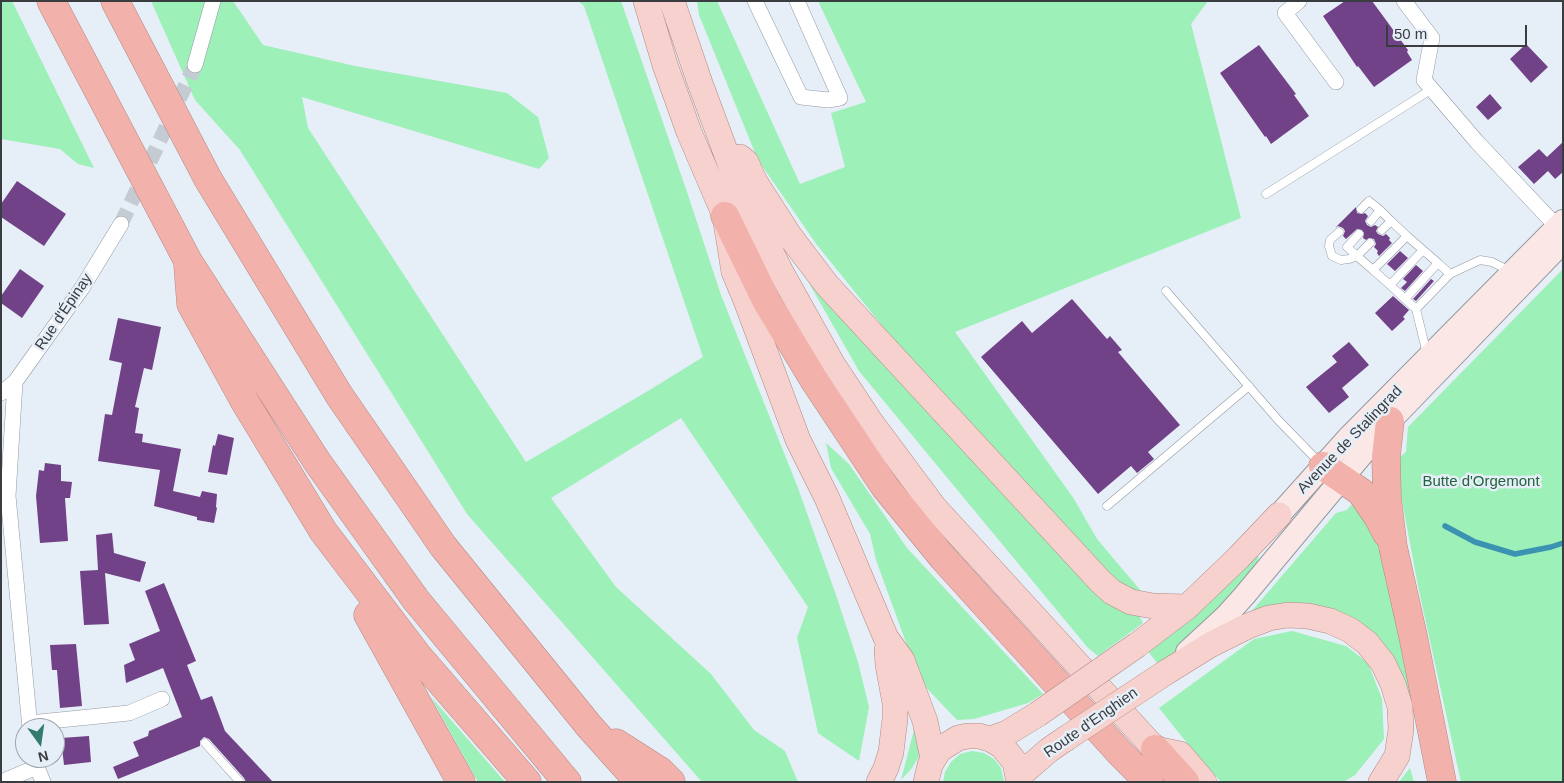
<!DOCTYPE html>
<html>
<head>
<meta charset="utf-8">
<style>
  body { margin:0 }
  #map { position:relative; width:1564px; height:783px; overflow:hidden; background:#e6eef7; font-family:Helvetica,sans-serif }
  canvas { display:block }
  .frame { position:absolute; inset:0; border:2px solid #3a3d40; pointer-events:none }
  .north { position:absolute; left:15px; top:718px; width:50px; height:50px; box-sizing:border-box; background:#e6eef7; border:1px solid #a1a7ae; border-radius:50%; rotate:166deg; font-size:14px; font-weight:700; line-height:20px; text-align:center; color:#3a3d40 }
  .north::after { content:''; display:block; margin:auto; width:18px; height:22px; background:#337a71; clip-path:polygon(50% 0,100% 100%,50% 72%,0 100%) }
  .scale { position:absolute; left:1386px; top:25px; width:141px; height:22px; box-sizing:border-box; border:2px solid #3a3d40; border-top:0; padding-left:6px; font-size:15px; line-height:18px; white-space:nowrap; color:#3a3d40; -webkit-text-stroke:4px #e6eef7; paint-order:stroke }
</style>
</head>
<body>
<div id="map">
<canvas width="1564" height="783"></canvas>
<div class="frame"></div>
<div class="north">N</div>
<div class="scale">50 m</div>
</div>
<script>
const ctx = document.querySelector('canvas').getContext('2d');
ctx.lineJoin = 'round';
function fill(path, color) { ctx.fillStyle = color; ctx.fill(path, 'evenodd'); }
const poly = rows => new Path2D(rows.map(r => 'M' + r).join(''));
function stroke(path, color, width, dash) { ctx.strokeStyle = color; ctx.lineWidth = width; ctx.lineCap = dash ? 'butt' : 'round'; ctx.setLineDash(dash || []); ctx.stroke(path); }
function drawText(font, color, halo, rows, align = 'center') {
  ctx.font = font + ' Helvetica,sans-serif'; ctx.lineWidth = 5; ctx.setLineDash([]); ctx.textBaseline = 'middle'; ctx.strokeStyle = halo; ctx.fillStyle = color; for (const [text, x, y, turn = 0] of rows) {
    ctx.save(); ctx.translate(x, y); ctx.rotate((+turn || 0) * Math.PI / 180); ctx.textAlign = isNaN(turn) ? turn : align; if (halo) ctx.strokeText(text, 0, 0); ctx.fillText(text, 0, 0); ctx.restore();
  }
}
fill(poly([
  [1,1,12,1,94,168,78,164,60,149,1,139],
  [151,1,233,1,263,45,355,66,507,93,538,117,549,158,539,169,302,97,308,128,526,462,648,391,703,357,584,6,578,1,621,1,687,192,721,295,798,488,837,598,858,662,869,707,859,761,818,733,797,638,808,607,681,418,551,498,616,587,711,674,754,730,785,751,798,782,702,782,467,514,240,150,195,100],
  [697,1,717,1,800,184,845,167,831,113,866,102,818,1,1208,1,1191,24,1241,218,955,332,1074,499,1097,539,1146,597,1127,592,905,354,817,245,758,160,699,15],
  [1563,269,1563,782,1461,782,1418,586,1397,474,1397,459,1406,452,1408,427],
  [805,276,1137,611,1143,623,1098,656,1088,648,859,371],
  [826,443,849,464,907,548,1043,694,1028,703,974,719,957,720,920,681,876,560,870,534,831,468],
  [1356,499,1380,542,1413,706,1401,676,1369,634,1244,620,1336,513,1347,510],
  [1254,554,1259,558,1239,595,1175,653,1158,664,1147,650],
  [1292,631,1346,646,1368,663,1382,699,1384,739,1355,775,1343,782,1221,782,1203,763,1159,708,1254,639],
  [431,697,505,782,478,782],
  [914,730,921,753,912,768,901,780],
  [972,751,984,753,994,759,1001,768,1004,782,943,782,945,772,951,762,960,754],
  [1410,768,1414,782,1399,782]
]), '#9cf0b8');
stroke(poly([
  [1445,526,1475,542,1515,554,1551,547,1563,543]
]), '#3c92b1', 5.5);
fill(poly([
  [1345,1,1372,1,1408,50,1407,52,1412,60,1374,87,1358,66,1357,67,1323,16],
  [1526,44,1548,67,1531,83,1510,59],
  [1259,45,1296,94,1294,95,1309,116,1271,144,1266,136,1265,137,1220,73],
  [1490,94,1502,108,1488,120,1476,107],
  [1563,142,1563,172,1555,179,1548,171,1534,184,1518,167,1539,149,1547,157],
  [17,181,66,214,44,246,1,217,1,204],
  [1356,207,1357,213,1362,214,1365,213,1368,216,1365,221,1367,225,1371,227,1375,225,1378,227,1376,231,1378,234,1383,236,1386,234,1390,238,1389,240,1392,243,1379,256,1377,253,1378,251,1374,247,1376,244,1374,239,1369,238,1366,240,1363,238,1364,233,1362,230,1357,229,1346,239,1343,236,1345,231,1343,228,1338,226,1335,228],
  [1400,251,1408,258,1395,271,1387,264],
  [1416,265,1423,271,1405,291,1401,288,1407,282,1403,279],
  [20,269,44,286,22,318,1,303,1,296],
  [1431,279,1434,281,1416,301,1413,299],
  [1393,296,1409,310,1403,317,1405,319,1392,331,1375,313],
  [1072,299,1107,339,1110,336,1122,350,1118,352,1180,425,1148,452,1154,459,1137,473,1131,466,1098,494,981,357,1022,321,1032,333],
  [118,318,161,327,152,370,144,368,135,407,139,408,135,433,143,434,142,442,181,449,173,491,200,497,202,491,217,494,216,507,217,508,214,523,197,520,197,517,154,506,160,470,98,461,105,414,112,415,122,363,109,360],
  [1349,342,1369,365,1342,388,1349,397,1329,413,1306,387,1337,362,1332,356],
  [218,434,234,438,227,475,208,472,213,445,215,446],
  [45,463,61,465,61,481,72,482,70,498,65,498,68,541,40,543,36,496,39,470,44,471],
  [112,533,114,553,146,562,140,582,105,573,109,624,84,625,80,571,98,570,96,535],
  [164,583,196,661,187,665,201,700,212,696,225,731,273,782,246,782,244,778,209,739,204,737,200,741,200,746,118,779,113,767,139,756,133,742,148,736,149,731,182,717,163,668,126,683,124,665,135,660,129,644,160,631,145,591],
  [76,644,82,706,60,708,57,670,52,670,50,645],
  [89,736,91,762,64,765,61,738]
]), '#724288');
stroke(poly([
  [121,224,195,65]
]), '#c4cbd2', 15, [15, 8]);
const lane = poly([
  [1266,194,1432,89],
  [1361,209,1369,201,1380,210],
  [1371,221,1380,210,1391,221],
  [1382,230,1391,221,1407,236],
  [1339,232,1330,240,1329,246,1332,256,1341,260,1349,259,1357,256,1347,247,1359,234],
  [1370,243,1357,256,1373,270],
  [1390,285,1373,270,1407,236,1423,250],
  [1166,291,1279,421,1320,463],
  [1405,299,1390,285,1423,250,1438,263],
  [1416,309,1450,274,1480,260,1492,262,1506,269,1510,272],
  [1427,354,1416,309,1405,299,1438,263,1450,274],
  [1107,506,1249,386],
  [205,743,240,782]
]);
const street = poly([
  [755,1,801,97,828,100,840,98,797,1],
  [1299,1,1285,13,1336,82],
  [1404,1,1432,38,1424,80,1477,142,1563,233],
  [195,65,213,1],
  [15,382,8,496,30,728],
  [1,393,15,382,82,288,121,224],
  [30,723,129,713,162,699],
  [35,758,37,767,43,782],
  [1,782,37,767]
]);
const secondary = poly([
  [1279,515,1348,438,1563,221],
  [1187,652,1226,616,1244,596,1390,421,1563,242]
]);
const primary = poly([
  [646,1,665,65,689,132,725,216,734,272,745,298,798,440,827,498,886,638,902,660,925,721,933,759],
  [672,1,700,83,739,188,781,272,833,365,870,421,934,507,1155,749,1180,754,1204,782],
  [740,157,746,162,755,182,789,235,827,285,1100,581,1112,592,1131,602,1153,606,1187,607],
  [1137,645,1187,607,1239,557,1279,515],
  [1165,673,1210,645,1248,626,1269,618,1288,615,1308,616,1330,621,1350,630,1367,643,1383,663,1393,684,1400,707,1401,730,1397,756,1381,782],
  [990,739,1007,733,1038,714],
  [1019,776,1049,750,1065,739],
  [879,782,886,768,891,752,895,719,895,703,888,665,887,650],
  [926,782,930,765,939,750,958,738,968,736,979,736,990,739,1002,746,1015,762,1019,782]
]);
const highway = poly([
  [51,1,188,261,318,463,416,600,567,782],
  [115,1,208,179,339,395,443,546,589,726,639,782],
  [725,216,767,302,814,380,885,487,944,559,1120,753,1149,782],
  [188,265,191,304,245,402,323,531,418,656,527,782],
  [1390,421,1386,457,1387,498,1393,547,1413,636,1442,782],
  [1323,466,1361,492,1378,517,1387,534],
  [368,615,461,782],
  [616,743,660,771,671,782],
  [1155,749,1185,782]
]);
stroke(lane, '#939aa2', 9);
stroke(street, '#939aa2', 16);
stroke(secondary, '#939aa2', 24);
stroke(primary, '#b28986', 26);
stroke(highway, '#b28986', 29);
stroke(lane, '#fff', 8);
stroke(street, '#fff', 15);
stroke(secondary, '#fbe8e6', 22);
stroke(primary, '#f7d1cd', 25);
stroke(highway, '#f2b2ab', 28);
const primaryBridge = poly([
  [1038,714,1137,645],
  [1065,739,1165,673]
]);
stroke(primaryBridge, '#b28986', 26, []);
stroke(primaryBridge, '#f7d1cd', 25);
drawText('15px', '#3a3d40', '#e6eef7', [
  ["Rue d'Épinay",64,312,-56],
  ["Avenue de Stalingrad",1350,440,-46],
  ["Route d'Enghien",1091,723,-35]
]);
drawText('15px', '#23643e', '#e6eef7', [
  ["Butte d'Orgemont",1481,482]
]);
</script>
</body>
</html>
